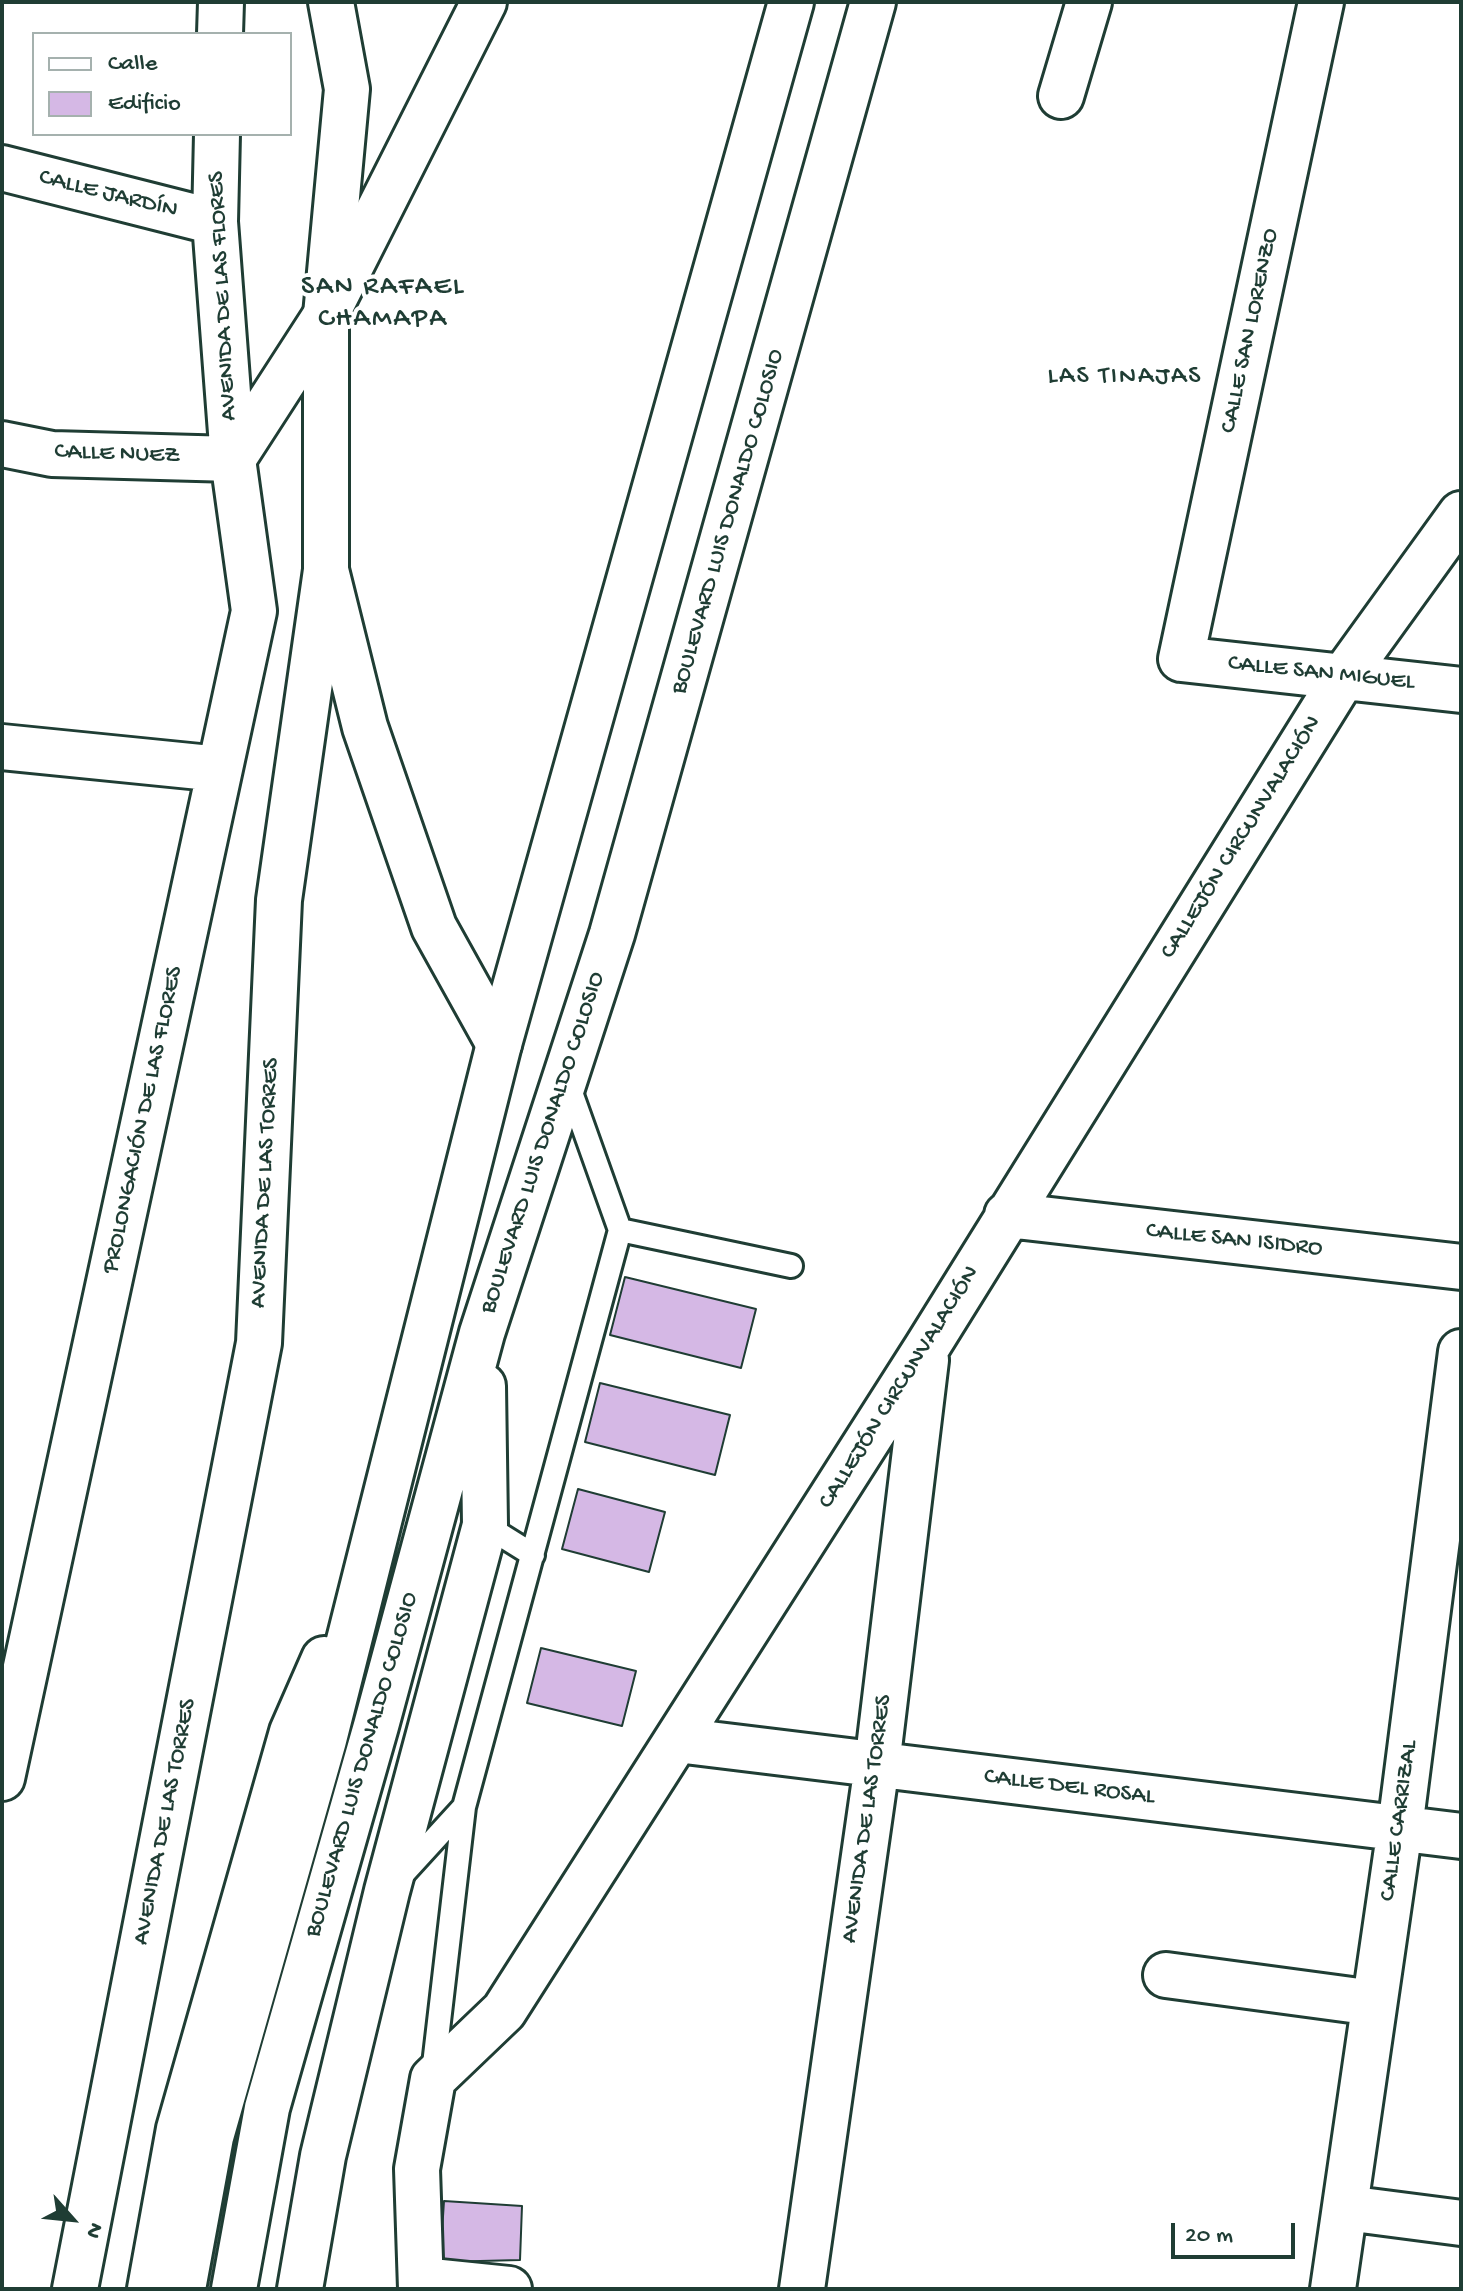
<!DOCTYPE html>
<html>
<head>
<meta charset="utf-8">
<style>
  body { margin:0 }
  #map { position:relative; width:1463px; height:2291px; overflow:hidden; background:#fff; font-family:"Gochi Hand",sans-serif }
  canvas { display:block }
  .frame { position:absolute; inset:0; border:4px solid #1f3d34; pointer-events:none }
  .legend { position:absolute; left:32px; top:32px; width:260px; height:104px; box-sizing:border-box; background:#fff; border:2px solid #a5b1ae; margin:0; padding:10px 14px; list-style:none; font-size:24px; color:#1f3d34 }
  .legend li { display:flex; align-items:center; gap:16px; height:40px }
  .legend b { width:40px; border:2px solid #a5b1ae }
  .north { position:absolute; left:32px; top:2179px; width:80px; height:80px; -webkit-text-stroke:6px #fff; paint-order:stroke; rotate:117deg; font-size:22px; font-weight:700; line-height:32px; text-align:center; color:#1f3d34 }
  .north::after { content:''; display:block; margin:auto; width:28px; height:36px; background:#1f3d34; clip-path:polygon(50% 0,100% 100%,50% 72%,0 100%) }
  .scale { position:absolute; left:1171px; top:2223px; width:124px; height:36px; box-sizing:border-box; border:4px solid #1f3d34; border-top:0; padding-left:10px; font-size:24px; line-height:28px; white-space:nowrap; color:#1f3d34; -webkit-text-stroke:6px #fff; paint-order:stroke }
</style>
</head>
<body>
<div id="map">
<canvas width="1463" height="2291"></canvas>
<div class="frame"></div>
<ul class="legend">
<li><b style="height:10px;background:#fff"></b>Calle</li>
<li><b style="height:22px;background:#d5b8e5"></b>Edificio</li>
</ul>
<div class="north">N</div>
<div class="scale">20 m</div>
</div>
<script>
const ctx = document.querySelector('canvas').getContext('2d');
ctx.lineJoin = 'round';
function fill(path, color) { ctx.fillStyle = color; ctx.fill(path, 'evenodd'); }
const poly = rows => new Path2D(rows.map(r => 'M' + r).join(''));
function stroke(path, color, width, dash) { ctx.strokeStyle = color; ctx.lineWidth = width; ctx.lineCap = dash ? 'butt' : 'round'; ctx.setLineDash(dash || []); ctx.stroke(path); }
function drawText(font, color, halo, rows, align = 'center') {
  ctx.font = font + ' "Gochi Hand",sans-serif'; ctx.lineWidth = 8; ctx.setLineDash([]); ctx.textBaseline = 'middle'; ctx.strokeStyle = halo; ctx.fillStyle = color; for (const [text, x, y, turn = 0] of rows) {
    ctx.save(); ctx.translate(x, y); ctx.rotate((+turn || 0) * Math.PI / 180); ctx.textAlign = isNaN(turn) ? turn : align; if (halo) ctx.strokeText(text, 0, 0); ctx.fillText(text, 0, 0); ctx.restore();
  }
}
const building = poly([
  [625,1277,756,1309,741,1368,610,1335,625,1277],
  [600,1383,730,1415,715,1475,585,1442,600,1383],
  [578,1489,665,1512,649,1572,562,1549,578,1489],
  [541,1648,636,1671,622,1726,527,1703,541,1648],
  [444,2201,522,2206,520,2260,440,2262,444,2201]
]);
fill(building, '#d5b8e5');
stroke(building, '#1f3d34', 2);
const lane = poly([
  [620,1230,791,1266],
  [485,1525,533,1555],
  [400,1877,464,1807],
  [433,2073,464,1807,620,1230,568,1084]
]);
const street = poly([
  [1321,2,1181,659,1461,690],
  [220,34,221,2],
  [1061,96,1089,2],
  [2,168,215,222],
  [2,444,52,454,233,459],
  [233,459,326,315,484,2],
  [2,747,220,769],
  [1007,1215,1461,1267],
  [677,1740,1461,1836],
  [2,1778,254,611,233,459,215,222,217,134],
  [1166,1975,1374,2003],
  [1346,2208,1461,2223],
  [421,2280,509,2289],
  [75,2289,259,1343,279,900,326,570],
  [421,2289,417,2169,433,2079,504,2011,927,1347,1344,676,1461,514],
  [802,2289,877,1765,926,1360],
  [1333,2289,1400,1828,1461,1352]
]);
const secondary = poly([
  [331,2,347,89,326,315,326,570,365,727,434,927,499,1044]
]);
const highway = poly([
  [150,2289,179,2129,292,1732,324,1659],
  [183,2289,211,2137,324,1740,499,1044,791,2],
  [234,2289,267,2108,376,1726,482,1333,612,934,873,2],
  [300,2289,323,2156,387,1891,485,1525,483,1386]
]);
stroke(lane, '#1f3d34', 28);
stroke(street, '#1f3d34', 50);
stroke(secondary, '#1f3d34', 50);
stroke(highway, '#1f3d34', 50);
stroke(lane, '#fff', 22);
stroke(street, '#fff', 44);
stroke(secondary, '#fff', 44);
stroke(highway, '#fff', 44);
drawText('24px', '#1f3d34', '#fff', [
  ["CALLE JARDÍN",108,195,14],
  ["AVENIDA DE LAS FLORES",224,296,-93],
  ["CALLE SAN LORENZO",1251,331,-78],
  ["CALLE NUEZ",117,455,2],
  ["BOULEVARD LUIS DONALDO COLOSIO",729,522,-74],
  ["CALLE SAN MIGUEL",1321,674,6],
  ["CALLEJÓN CIRCUNVALACIÓN",1242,838,-58],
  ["PROLONGACIÓN DE LAS FLORES",144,1120,-78],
  ["BOULEVARD LUIS DONALDO COLOSIO",544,1143,-72],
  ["AVENIDA DE LAS TORRES",266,1183,-87],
  ["CALLE SAN ISIDRO",1234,1241,6],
  ["CALLEJÓN CIRCUNVALACIÓN",900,1388,-58],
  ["BOULEVARD LUIS DONALDO COLOSIO",363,1765,-74],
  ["CALLE DEL ROSAL",1069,1788,7],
  ["AVENIDA DE LAS TORRES",868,1819,-82],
  ["CALLE CARRIZAL",1400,1821,-82],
  ["AVENIDA DE LAS TORRES",166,1822,-79]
]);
ctx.letterSpacing = '2px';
drawText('26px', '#1f3d34', '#fff', [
  ["LAS TINAJAS",1125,378]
]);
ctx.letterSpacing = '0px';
ctx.letterSpacing = '2px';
drawText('28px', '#1f3d34', '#fff', [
  ["SAN RAFAEL",383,289],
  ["CHAMAPA",383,321]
]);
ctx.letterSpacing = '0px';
</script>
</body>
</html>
